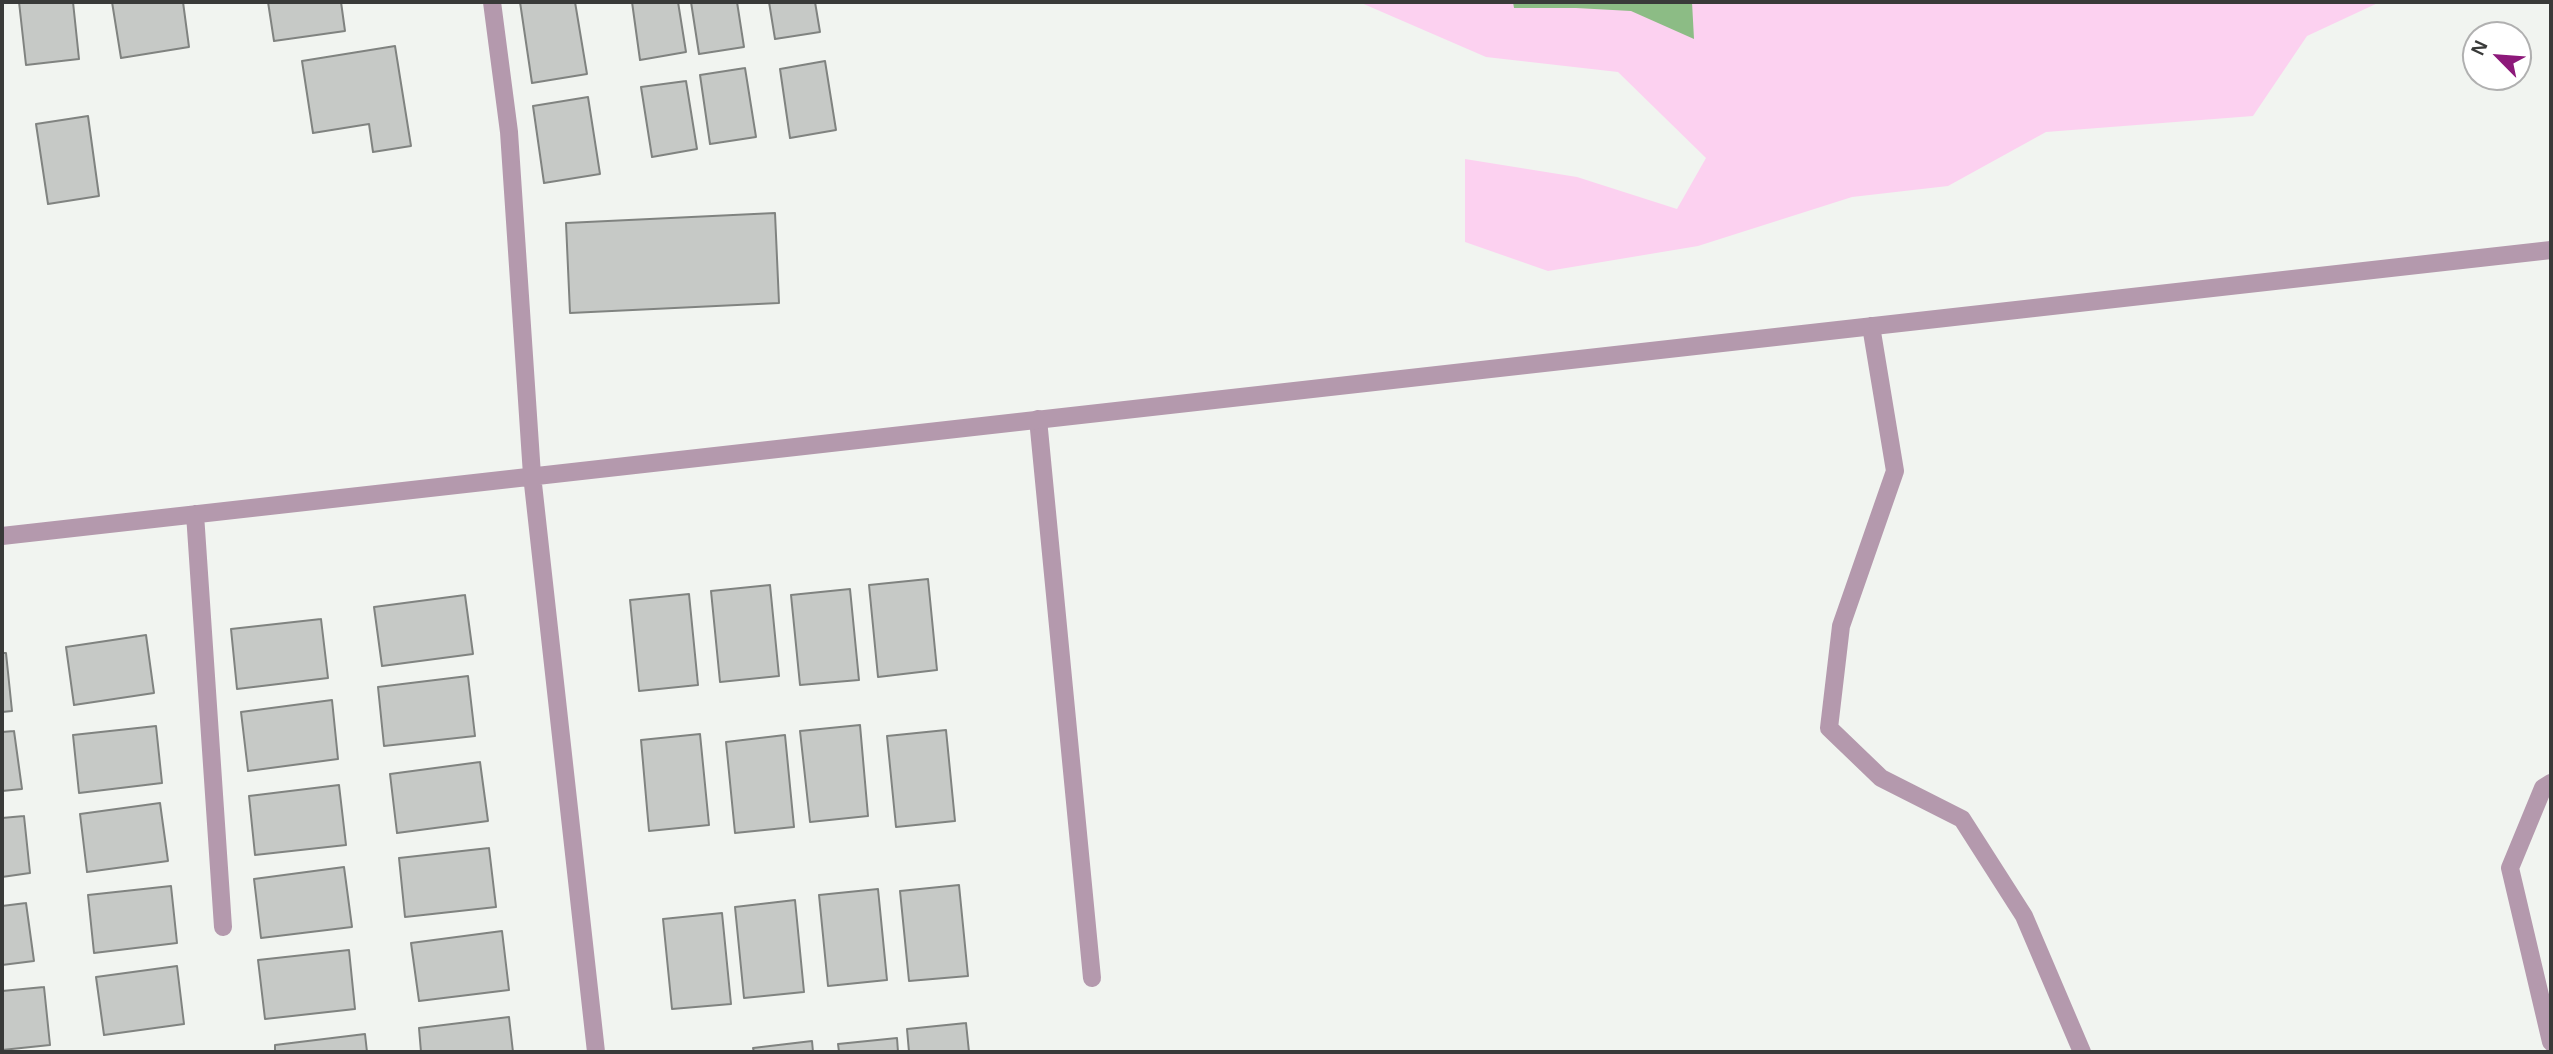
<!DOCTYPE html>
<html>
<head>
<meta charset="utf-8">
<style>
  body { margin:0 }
  #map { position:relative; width:2553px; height:1054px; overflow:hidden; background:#f1f4f0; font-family:Helvetica,sans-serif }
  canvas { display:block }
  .frame { position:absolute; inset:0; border:4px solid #393a39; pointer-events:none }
  .north { position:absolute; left:2462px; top:21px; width:70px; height:70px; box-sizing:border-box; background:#fff; border:2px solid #b0b0b0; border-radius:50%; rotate:295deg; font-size:19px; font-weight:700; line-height:28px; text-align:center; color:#393a39 }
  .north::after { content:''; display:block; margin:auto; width:24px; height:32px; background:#8d197a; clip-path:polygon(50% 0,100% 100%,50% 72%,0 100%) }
</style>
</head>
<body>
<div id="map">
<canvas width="2553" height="1054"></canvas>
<div class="frame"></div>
<div class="north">N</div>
</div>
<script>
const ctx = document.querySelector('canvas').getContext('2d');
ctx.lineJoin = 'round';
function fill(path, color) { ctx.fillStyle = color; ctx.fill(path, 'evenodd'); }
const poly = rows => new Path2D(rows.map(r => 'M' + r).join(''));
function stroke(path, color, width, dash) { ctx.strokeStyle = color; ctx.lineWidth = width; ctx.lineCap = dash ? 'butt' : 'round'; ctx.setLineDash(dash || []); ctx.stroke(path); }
fill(poly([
  [1359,2,2380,2,2307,36,2253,116,2046,132,1948,186,1852,197,1698,246,1548,271,1465,242,1465,159,1577,177,1677,209,1706,158,1618,72,1486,57]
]), '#fcd1f0');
fill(poly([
  [1513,2,1692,2,1694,39,1631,11,1576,8,1514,8]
]), '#8cbc85');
const building = poly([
  [19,2,73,2,79,59,26,65,19,2],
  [112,2,183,2,189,47,121,58,112,2],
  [268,2,341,2,345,31,274,41,268,2],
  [520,2,575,2,587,74,532,83,520,2],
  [632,2,678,2,686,52,640,60,632,2],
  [691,2,737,2,744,47,699,54,691,2],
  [769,2,815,2,820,32,775,39,769,2],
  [395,46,411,146,373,152,369,124,313,133,302,61,395,46],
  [825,61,836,130,790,138,780,69,825,61],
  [745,68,756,137,710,144,700,75,745,68],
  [686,81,697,149,652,157,641,87,686,81],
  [588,97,600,174,544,183,533,106,588,97],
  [88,116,99,196,48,204,36,124,88,116],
  [775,213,779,303,570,313,566,223,775,213],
  [928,579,937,670,878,677,869,585,928,579],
  [770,585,779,676,720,682,711,591,770,585],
  [850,589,859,680,800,685,791,595,850,589],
  [689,594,698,685,639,691,630,600,689,594],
  [465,595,473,654,382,666,374,607,465,595],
  [321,619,328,678,237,689,231,629,321,619],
  [146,635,154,693,74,705,66,647,146,635],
  [2,653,6,653,12,711,2,712,2,653],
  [468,676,475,736,384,746,378,687,468,676],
  [332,700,338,759,248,771,241,712,332,700],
  [860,725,868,816,810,822,800,731,860,725],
  [156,726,162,783,79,793,73,735,156,726],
  [946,730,955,821,896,827,887,736,946,730],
  [14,731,22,789,2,791,2,732,14,731],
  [700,734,709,825,649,831,641,740,700,734],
  [785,735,794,827,735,833,726,742,785,735],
  [480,762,488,821,397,833,390,774,480,762],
  [339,785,346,845,255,855,249,796,339,785],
  [160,803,168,861,87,872,80,814,160,803],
  [24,816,30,873,2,877,2,818,24,816],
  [489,848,496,907,405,917,399,858,489,848],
  [344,867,352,927,261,938,254,879,344,867],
  [959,885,968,976,909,981,900,891,959,885],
  [171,886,177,943,94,953,88,895,171,886],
  [878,889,887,980,828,986,819,895,878,889],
  [795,900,804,992,744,998,735,907,795,900],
  [26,903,34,961,2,965,2,906,26,903],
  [722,913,731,1004,672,1009,663,919,722,913],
  [502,931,509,990,419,1001,411,943,502,931],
  [349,950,355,1009,265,1019,258,960,349,950],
  [177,966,184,1024,104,1035,96,977,177,966],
  [44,987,50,1045,2,1050,2,991,44,987],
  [509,1017,513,1052,421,1052,419,1028,509,1017],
  [966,1023,969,1052,909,1052,907,1029,966,1023],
  [365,1034,367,1052,275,1052,275,1045,365,1034],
  [897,1038,898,1052,839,1052,838,1044,897,1038],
  [812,1041,813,1052,754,1052,753,1048,812,1041]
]);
fill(building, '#c6c9c6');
stroke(building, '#808380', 2);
stroke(poly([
  [1038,419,1092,978]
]), '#b499ad', 18);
stroke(poly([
  [492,2,509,132,532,475,596,1052],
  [1871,326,1895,471,1841,626,1829,728,1881,778,1962,819,2024,916,2082,1052],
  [195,514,223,927],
  [2,536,2551,250],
  [2551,783,2543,788,2510,868,2551,1042]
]), '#b499ad', 18);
</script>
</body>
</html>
